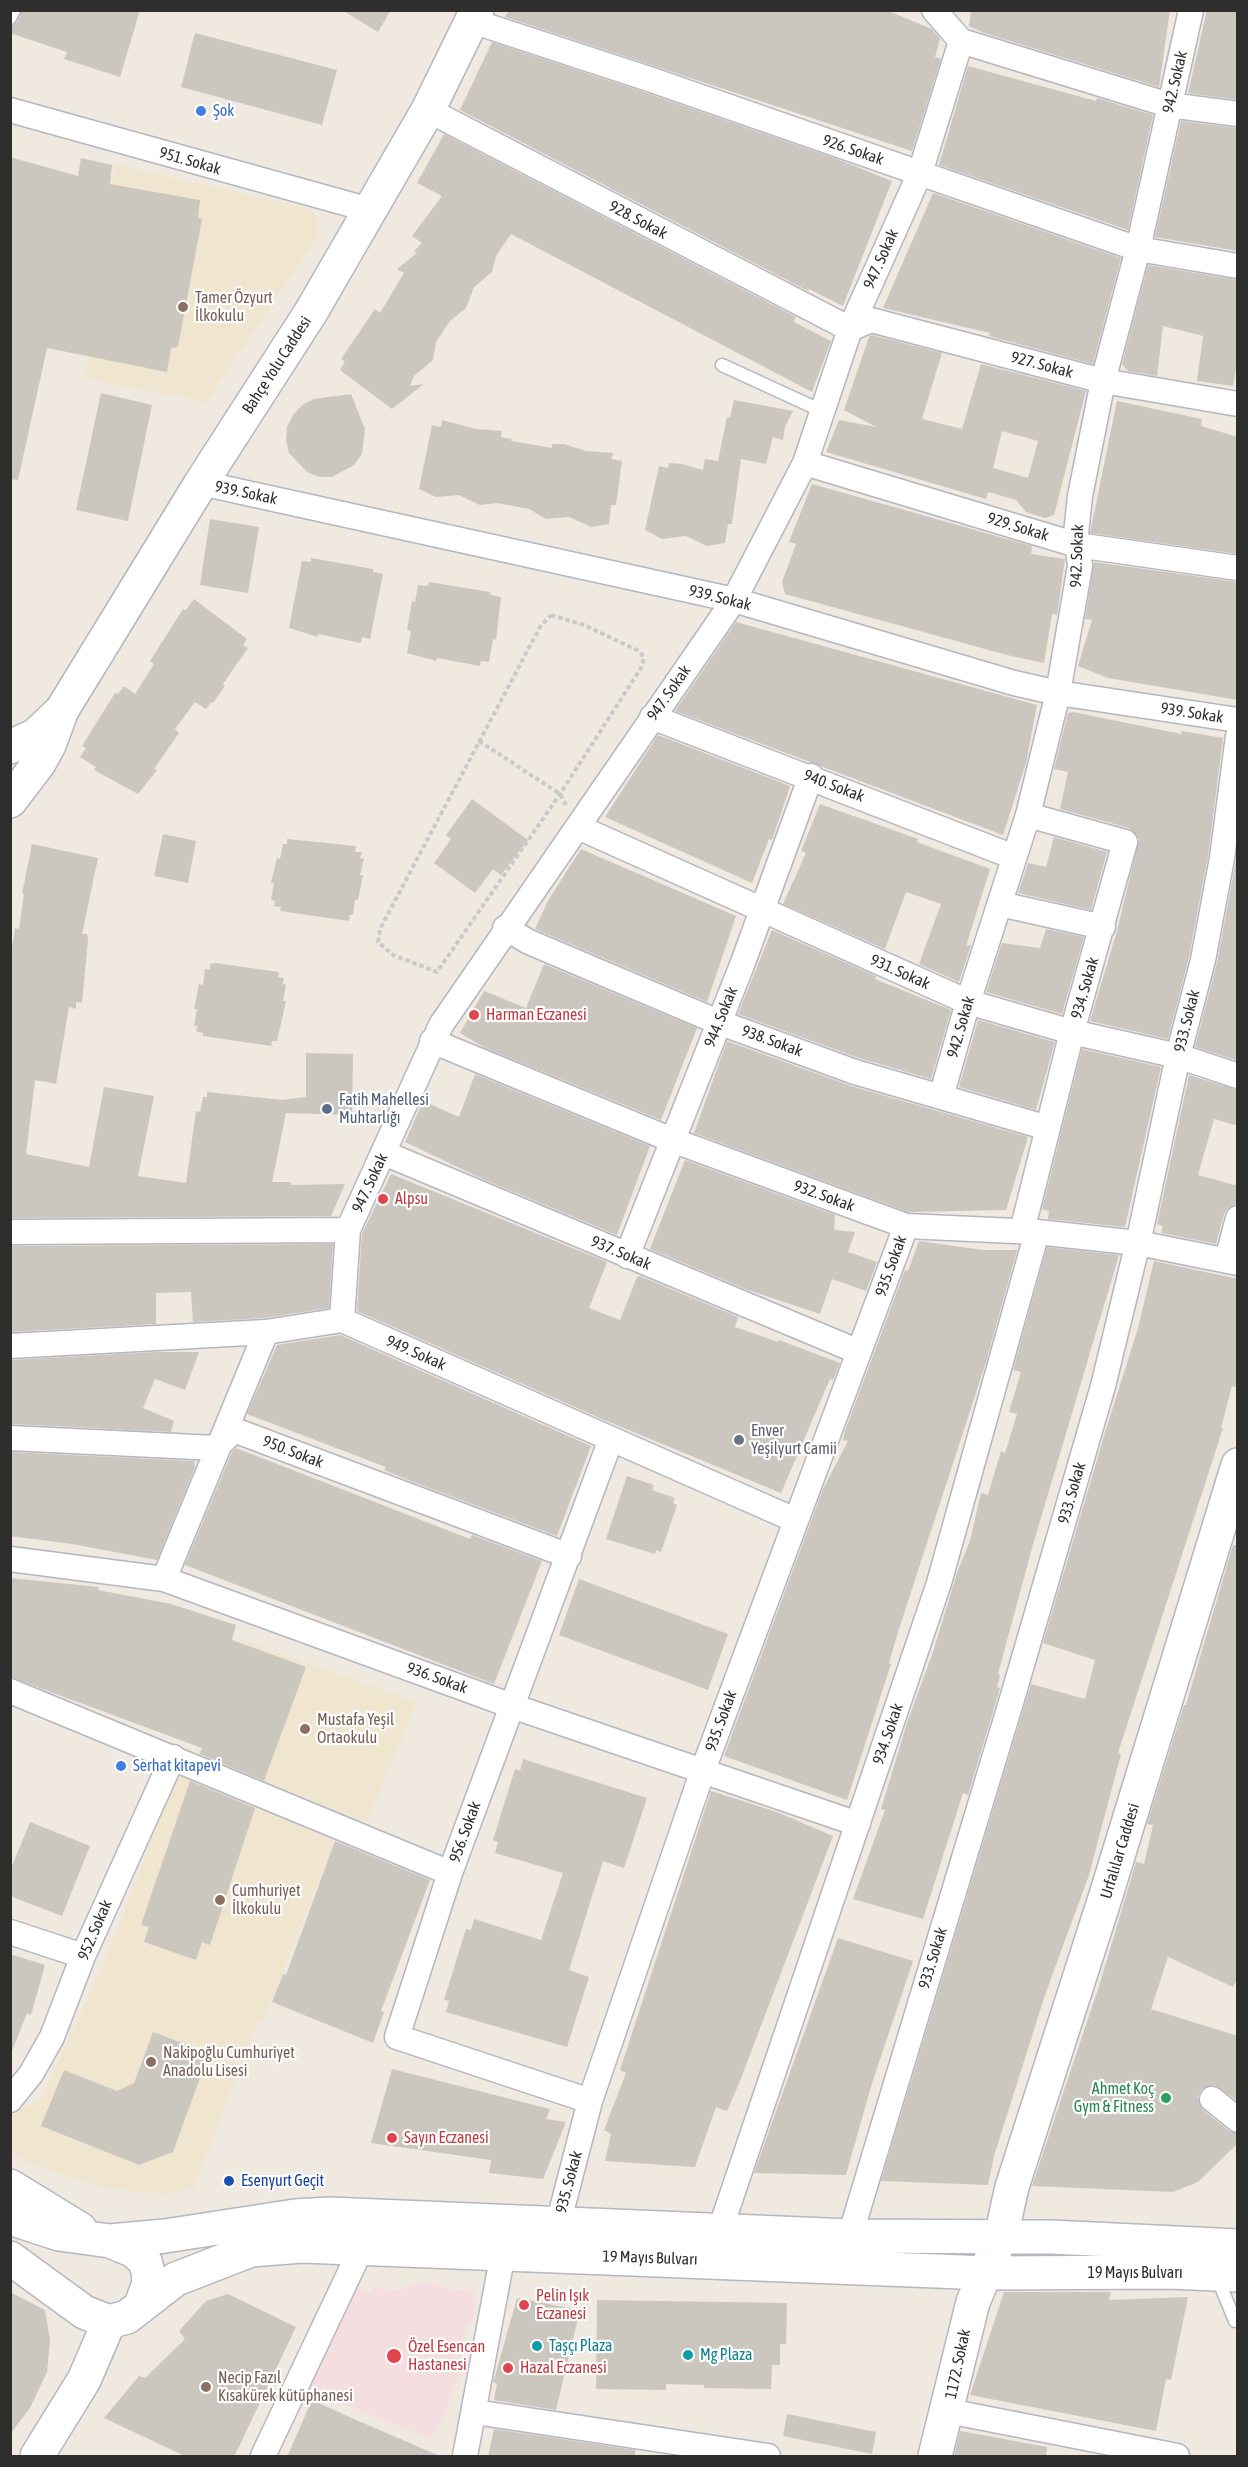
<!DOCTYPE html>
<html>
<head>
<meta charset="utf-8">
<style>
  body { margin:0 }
  #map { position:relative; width:1248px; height:2467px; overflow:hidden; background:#efe9e0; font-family:"Asap Condensed",sans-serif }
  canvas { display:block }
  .frame { position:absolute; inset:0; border:12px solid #2e2e2e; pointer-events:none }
</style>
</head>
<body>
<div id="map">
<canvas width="1248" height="2467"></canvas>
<div class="frame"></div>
</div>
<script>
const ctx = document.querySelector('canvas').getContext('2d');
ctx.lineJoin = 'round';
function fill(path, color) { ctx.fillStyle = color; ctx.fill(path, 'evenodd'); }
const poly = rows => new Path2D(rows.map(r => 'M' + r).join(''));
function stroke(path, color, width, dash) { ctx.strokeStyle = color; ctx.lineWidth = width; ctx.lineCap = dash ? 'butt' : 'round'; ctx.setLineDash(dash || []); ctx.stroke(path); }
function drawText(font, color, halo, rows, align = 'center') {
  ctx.font = font + ' "Asap Condensed",sans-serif'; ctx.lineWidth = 4.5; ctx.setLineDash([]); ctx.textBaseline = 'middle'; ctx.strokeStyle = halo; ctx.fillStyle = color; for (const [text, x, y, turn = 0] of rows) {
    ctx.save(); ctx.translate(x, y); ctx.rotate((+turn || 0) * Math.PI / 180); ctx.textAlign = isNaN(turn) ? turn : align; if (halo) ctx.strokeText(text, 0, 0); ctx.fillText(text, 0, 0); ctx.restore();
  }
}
fill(poly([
  [115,164,311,209,315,212,319,235,206,402,85,379],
  [241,1640,417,1702,365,1827,194,1756],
  [177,1774,336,1837,263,2022,258,2021,194,2188,165,2194,101,2188,35,2166,11,2152,11,2118,22,2107,39,2102,104,1963]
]), '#f0e6d0');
fill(poly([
  [426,2282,456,2290,473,2289,476,2304,471,2323,466,2325,459,2374,447,2408,431,2439,308,2390,358,2288,370,2294,372,2288,402,2290,412,2284]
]), '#f5dedf');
fill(poly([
  [22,10,140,10,120,77,64,59,67,52,10,33,10,26,17,22],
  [342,10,391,10,378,32],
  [509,10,886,10,932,29,940,39,935,57,941,59,912,151,505,17],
  [971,10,1170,10,1159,87,984,33,969,26],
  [1207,10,1238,10,1238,100,1188,93],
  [195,33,337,70,322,125,181,87],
  [492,42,647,93,837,159,892,181,843,306,809,289,808,291,460,110],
  [968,66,1096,101,1097,98,1153,115,1128,230,939,165],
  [1181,121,1238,128,1238,251,1155,237],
  [444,134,796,317,794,322,831,341,812,392,511,234,496,256,492,272,474,287,466,308,450,321,436,342,433,360,414,376,410,386,424,384,392,409,340,370,345,362,341,359,375,309,380,313,404,273,397,269,417,253,414,251,422,243,412,236,442,196,417,183],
  [10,157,78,176,81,158,112,165,110,184,200,200,198,218,202,219,178,347,171,348,167,372,47,348,18,480,10,479],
  [933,193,1121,258,1093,364,989,336,990,333,883,308],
  [1148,265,1238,280,1238,355,1233,386,1197,381,1203,336,1163,326,1157,376,1128,371,1122,364],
  [872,335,942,353,922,419,962,429,981,364,1086,391,1054,515,1045,518,1026,512,1016,500,988,492,986,499,826,452,839,420,876,427,844,410,869,337],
  [1002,431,1038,441,1028,478,993,468],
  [101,393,152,405,128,521,76,510],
  [351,394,365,429,362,454,354,465,332,477,319,477,307,472,289,453,286,440,287,427,293,415,302,405,314,399],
  [734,400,793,411,785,427,783,440,773,437,766,464,741,459,732,524,728,524,725,543,707,546,686,536,662,539,645,530,659,466,668,468,669,463,682,464,703,470,705,459,718,461,727,417,730,418],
  [1117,401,1202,419,1201,426,1238,437,1238,554,1090,533],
  [442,420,476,429,502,431,501,437,512,439,511,441,552,448,552,444,564,444,586,451,613,453,611,459,622,461,616,505,611,505,609,524,591,527,569,517,546,519,529,509,497,503,480,505,459,495,436,497,419,489,432,425,441,427],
  [812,484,1032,546,1031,554,1065,559,1057,615,1052,614,1044,663,1007,655,785,594,782,582,796,544,789,542],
  [210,519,259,527,248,593,200,585],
  [311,558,373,569,373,572,383,574,370,639,362,637,361,643,318,634,318,637,289,628,302,561,311,562],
  [1094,562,1238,582,1238,700,1108,678,1078,666,1092,620,1085,619],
  [429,582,490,592,491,595,501,597,496,640,493,639,489,662,481,661,480,666,437,658,436,661,407,653,411,631,407,630,412,601,415,602,418,585,428,586],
  [194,599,247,639,243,645,248,648,223,684,225,686,213,703,211,702,206,709,195,702,175,729,179,733,154,769,157,770,138,794,94,770,96,767,80,757,86,748,82,746,115,693,118,694,124,686,135,694,154,664,150,661,183,609,186,610],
  [736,622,1037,705,1026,763,1003,835,675,711],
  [1073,712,1181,734,1182,731,1223,738,1208,856,1189,957,1168,1039,1090,1021,1117,931,1139,839,1129,828,1060,809,1068,772,1054,769,1068,713],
  [658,735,790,786,772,840,769,839,752,883,605,817],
  [472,799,528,840,501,875,493,869,475,893,434,863,451,839,446,835],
  [820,804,918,839,917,842,990,869,966,946,971,945,959,982,919,964,941,904,906,892,885,949,783,904,806,853,801,851],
  [163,834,196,841,188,883,154,876],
  [1054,837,1107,852,1091,910,1018,893,1028,863,1046,867],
  [287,839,356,846,355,852,362,852,360,858,364,859,360,875,363,875,358,900,355,900,353,915,350,915,349,921,280,911,281,907,274,906,275,901,271,900,274,883,271,883,277,858,280,859,283,844,287,844],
  [32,844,98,858,82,934,87,934,88,940,82,1003,76,1002,76,1009,69,1007,56,1084,35,1080,26,1154,89,1167,104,1087,154,1096,138,1176,186,1183,196,1111,200,1112,203,1097,207,1097,207,1092,282,1100,306,1097,306,1053,353,1054,352,1115,286,1113,272,1182,291,1182,291,1185,345,1184,331,1216,10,1218,10,961,15,928,19,929,24,894,22,894],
  [581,849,736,916,707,1002,535,929,549,899],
  [1238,849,1238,1061,1195,1047,1217,963],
  [1046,929,1084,937,1062,1014,986,992,1002,943,1040,948],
  [772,930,876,976,875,979,951,1010,931,1079,859,1058,738,1014],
  [216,963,279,972,278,977,284,978,283,984,286,985,283,1001,286,1001,277,1041,272,1041,271,1046,203,1036,203,1033,196,1031,198,1026,194,1026,197,1009,194,1009,199,984,203,985,205,969,210,970,210,964],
  [544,964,697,1028,661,1120,485,1048,460,1033,484,991,526,1008],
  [978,1020,1055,1042,1036,1110,959,1087],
  [727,1041,851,1086,1028,1137,1006,1210,908,1212,694,1133],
  [1082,1049,1161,1067,1125,1227,1048,1219,1049,1211,1042,1209],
  [475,1074,650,1146,617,1235,485,1180,405,1142,423,1101,459,1117],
  [1189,1075,1238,1090,1238,1126,1214,1119,1198,1175,1238,1186,1236,1204,1228,1208,1224,1214,1216,1244,1161,1233,1163,1226,1157,1224],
  [685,1160,835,1215,834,1230,855,1232,848,1252,877,1262,866,1291,832,1279,820,1314,748,1290,650,1249],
  [391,1174,607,1262,589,1308,620,1320,637,1277,640,1276,738,1317,735,1327,778,1342,779,1340,840,1363,833,1380,830,1379,781,1493,602,1419,357,1311,362,1234],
  [919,1241,983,1250,1017,1250,986,1362,898,1632,889,1663,891,1664,847,1800,724,1756,823,1489,848,1441,843,1440,845,1431,905,1270,908,1271],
  [333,1244,329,1308,264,1318,193,1322,191,1292,156,1293,156,1324,10,1332,10,1246],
  [1047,1247,1119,1255,1032,1548,998,1674,1000,1675,997,1687,1000,1688,998,1695,968,1795,963,1793,923,1919,853,1899,885,1810,881,1809,907,1723,933,1652,958,1570,970,1541,981,1493,988,1495,1001,1451,1005,1453,1017,1414,1009,1412,1021,1372,1013,1370],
  [1154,1261,1238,1279,1238,1388,1232,1386,1221,1428,1223,1428,1118,1753,1121,1754,1089,1875,1045,1995,994,2156,988,2185,881,2181,1031,1684,1085,1699,1095,1660,1043,1643,1104,1436,1138,1328],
  [340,1335,591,1446,557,1536,408,1480,384,1470,386,1467,247,1414,277,1345],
  [156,1352,199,1352,185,1390,155,1379,143,1408,174,1421,171,1432,10,1424,10,1360],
  [236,1448,470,1539,472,1535,542,1561,494,1684,185,1565,232,1452],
  [10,1452,194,1461,195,1467,157,1560,72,1544,10,1536],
  [627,1476,654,1485,652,1490,675,1498,673,1503,677,1505,661,1552,656,1550,655,1554,606,1539],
  [1233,1545,1238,1545,1238,1977,1233,1987,1168,1957,1151,2009,1238,2036,1238,2101,1214,2085,1201,2090,1198,2097,1203,2110,1229,2131,1238,2134,1237,2144,1198,2182,1173,2192,1032,2186,1100,1983,1136,1862,1144,1864,1153,1825,1147,1824,1184,1705,1186,1705],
  [10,1578,99,1587,98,1590,171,1604,236,1625,232,1640,306,1667,264,1781,200,1754,202,1748,10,1677],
  [579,1579,728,1634,708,1690,559,1635],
  [523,1759,647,1798,624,1868,603,1861,569,1970,589,1977,567,2047,446,2012,449,2001,444,2000,466,1929,471,1930,474,1919,541,1940,563,1873,495,1853,498,1842,493,1840,515,1769,520,1771],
  [190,1781,255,1808,210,1945,202,1942,196,1960,144,1942,149,1927,141,1925],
  [711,1791,777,1812,833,1836,740,2081,727,2111,716,2107,695,2167,605,2161,611,2134,604,2130,626,2073,620,2070],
  [30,1822,90,1846,62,1916,10,1896,10,1871],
  [335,1841,430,1880,381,2011,384,2012,373,2043,272,2002,283,1974,286,1975],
  [838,1938,913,1961,872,2083,846,2175,754,2173],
  [10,1954,45,1965,31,2015,27,2013,12,2051],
  [153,2032,209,2053,173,2152,139,2165,41,2126,64,2070,117,2091,134,2083],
  [392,2069,550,2109,546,2119,566,2122,543,2179,489,2173,491,2160,371,2143],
  [10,2292,45,2310,50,2340,47,2372,30,2408,10,2434],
  [1004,2292,1111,2292,1109,2300,1188,2297,1171,2380,1166,2379,1156,2431,970,2395],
  [228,2294,296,2327,234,2457,187,2457,104,2418,139,2376,145,2378,185,2339,179,2331,206,2301],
  [517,2298,580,2310,556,2410,494,2400,497,2384,493,2382,495,2376],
  [597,2300,787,2303,786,2344,780,2344,780,2365,772,2365,771,2389,704,2388,704,2385,666,2384,666,2390,596,2389],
  [312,2400,354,2419,442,2457,287,2457],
  [787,2414,876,2432,872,2454,783,2436],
  [494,2429,635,2450,635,2457,488,2457],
  [960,2431,1047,2447,1046,2457,954,2457]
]), '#cbc7be');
const lane = poly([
  [10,18,14,10],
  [722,365,822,411],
  [1217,2277,1235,2321,1238,2321]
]);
const street = poly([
  [934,10,961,41,1169,105,1238,114],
  [472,21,652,80,1138,249,1238,266],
  [10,110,370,210],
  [428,110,850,329,871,320,1103,381,1238,404],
  [805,463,1077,545,1238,568],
  [201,483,734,600,1014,683,1058,693,1238,720],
  [652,717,1014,857],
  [578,827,968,1002,1072,1032,1178,1056,1238,1076],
  [1000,904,1103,927],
  [505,928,529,942,718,1022,855,1072,1048,1128],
  [432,1041,672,1140,906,1226,1037,1232,1138,1243,1238,1263],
  [941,1097,968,1002,1028,815,1058,693,1080,566,1076,534,1080,496,1103,381,1138,249,1191,10],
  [384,1153,859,1352],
  [1022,1231,1072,1032,1125,842,1028,815],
  [10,1232,348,1230],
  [627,1256,742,965,811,776],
  [1227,1260,1238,1218],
  [342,1320,348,1230,441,1025,734,600,805,463,850,329,920,173,961,41],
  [10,1346,266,1332,342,1320,795,1520],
  [10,1438,216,1448,234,1430,569,1556],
  [10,1559,164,1579,512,1706,858,1824],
  [164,1579,266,1332],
  [10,1691,450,1873],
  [10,1932,83,1956],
  [1212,2099,1238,2120],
  [10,2100,31,2074,52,2037,83,1956,173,1757],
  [590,2101,397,2037,450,1873,611,1439],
  [558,2224,590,2101,703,1770,906,1226],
  [720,2230,939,1583,1037,1232],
  [850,2236,1012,1699,1103,1386,1140,1234,1178,1056,1203,960,1222,858,1238,736],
  [948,2411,1177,2456],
  [475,2412,768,2456],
  [263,2456,361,2249],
  [465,2456,503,2253]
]);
const secondary = poly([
  [10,747,36,735,59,713],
  [10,801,39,763,49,745,62,710,201,483,311,312,428,110,477,10],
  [10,2186,80,2229],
  [10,2218,59,2234,110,2241,134,2251,145,2261,148,2272,149,2283,141,2305],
  [110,2241,165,2236,295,2216,330,2214,850,2236,1051,2237,1238,2246],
  [10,2258,84,2312,109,2322,127,2317,176,2279,251,2250,302,2246,987,2273,1170,2272,1238,2275],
  [37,2456,84,2380,109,2322],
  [935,2456,973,2302,1001,2236,1012,2187,1106,1895,1238,1465]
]);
stroke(lane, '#b4b6c1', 15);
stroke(street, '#b4b6c1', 27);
stroke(secondary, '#b4b6c1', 36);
stroke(poly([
  [551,615,584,625,639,651,644,658,641,668,560,794,437,972,393,955,378,942,380,929,540,627,551,615],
  [479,741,560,794,566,805]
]), '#c9c9c9', 4, [4.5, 3]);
stroke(lane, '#fff', 12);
stroke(street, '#fff', 24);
stroke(secondary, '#fff', 33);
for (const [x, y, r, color] of [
  [201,111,6,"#3f7fe0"],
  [183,307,6,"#8d6e63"],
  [474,1015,6,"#e0444e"],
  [327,1109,6,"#5c6f8a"],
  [383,1199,6,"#e0444e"],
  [739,1440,6,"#6b7280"],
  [305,1729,6,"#8d6e63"],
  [121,1766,6,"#3f7fe0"],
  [220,1900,6,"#8d6e63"],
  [151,2062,6,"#8d6e63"],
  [1166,2098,6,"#2e9e5b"],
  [392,2138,6,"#e0444e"],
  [229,2181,6,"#1a4fb4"],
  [524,2305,6,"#e0444e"],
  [537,2346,6,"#0f9aa8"],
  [688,2355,6,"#0f9aa8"],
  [394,2356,8,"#e0444e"],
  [508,2368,6,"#e0444e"],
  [206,2387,6,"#8d6e63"]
]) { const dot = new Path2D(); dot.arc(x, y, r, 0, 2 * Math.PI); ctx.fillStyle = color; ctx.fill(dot); stroke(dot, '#fff', 2); }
drawText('16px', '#2e2e2e', '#fff', [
  ["942. Sokak",1175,82,-77],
  ["926. Sokak",853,150,19],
  ["951. Sokak",190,161,16],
  ["928. Sokak",638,220,28],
  ["947. Sokak",881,259,-66],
  ["Bahçe Yolu Caddesi",277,365,-57],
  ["927. Sokak",1042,365,15],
  ["939. Sokak",246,493,12],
  ["929. Sokak",1018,527,17],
  ["942. Sokak",1077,556,-88],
  ["939. Sokak",720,598,14],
  ["947. Sokak",669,693,-55],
  ["939. Sokak",1192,713,9],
  ["940. Sokak",834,786,21],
  ["931. Sokak",900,972,24],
  ["934. Sokak",1085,988,-74],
  ["944. Sokak",721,1017,-68],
  ["933. Sokak",1187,1021,-76],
  ["942. Sokak",961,1027,-74],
  ["938. Sokak",772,1041,20],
  ["947. Sokak",370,1183,-65],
  ["932. Sokak",824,1196,20],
  ["937. Sokak",621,1253,23],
  ["935. Sokak",891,1266,-70],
  ["949. Sokak",416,1353,24],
  ["950. Sokak",293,1452,21],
  ["933. Sokak",1072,1493,-74],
  ["936. Sokak",437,1678,20],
  ["935. Sokak",721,1721,-70],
  ["934. Sokak",888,1734,-71],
  ["956. Sokak",465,1832,-70],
  ["Urfalılar Caddesi",1120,1851,-73],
  ["952. Sokak",95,1930,-67],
  ["933. Sokak",933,1958,-73],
  ["935. Sokak",569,2182,-75],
  ["19 Mayıs Bulvarı",650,2258,2],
  ["19 Mayıs Bulvarı",1135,2273],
  ["1172. Sokak",958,2364,-78]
]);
drawText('16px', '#366cbe', '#fff', [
  ["Şok",213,111],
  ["Serhat kitapevi",133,1766]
], 'left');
drawText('16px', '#785e54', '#fff', [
  ["Tamer Özyurt",195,298],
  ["İlkokulu",195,316],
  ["Mustafa Yeşil",317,1720],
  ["Ortaokulu",317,1738],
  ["Cumhuriyet",232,1891],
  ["İlkokulu",232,1909],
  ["Nakipoğlu Cumhuriyet",163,2053],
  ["Anadolu Lisesi",163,2071],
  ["Necip Fazıl",218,2378],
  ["Kısakürek kütüphanesi",218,2396]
], 'left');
drawText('16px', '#be3a42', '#fff', [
  ["Harman Eczanesi",486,1015],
  ["Alpsu",395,1199],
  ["Sayın Eczanesi",404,2138],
  ["Pelin Işık",536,2296],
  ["Eczanesi",536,2314],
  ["Özel Esencan",408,2347],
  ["Hastanesi",408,2365],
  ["Hazal Eczanesi",520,2368]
], 'left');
drawText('16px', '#4e5e75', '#fff', [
  ["Fatih Mahellesi",339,1100],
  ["Muhtarlığı",339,1118]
], 'left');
drawText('16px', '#5b616d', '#fff', [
  ["Enver",751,1431],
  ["Yeşilyurt Camii",751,1449]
], 'left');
drawText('16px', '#27864d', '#fff', [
  ["Ahmet Koç",1154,2089],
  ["Gym & Fitness",1154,2107]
], 'right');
drawText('16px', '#164399', '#fff', [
  ["Esenyurt Geçit",241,2181]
], 'left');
drawText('16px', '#0d838f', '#fff', [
  ["Taşçı Plaza",549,2346],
  ["Mg Plaza",700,2355]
], 'left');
</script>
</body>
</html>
